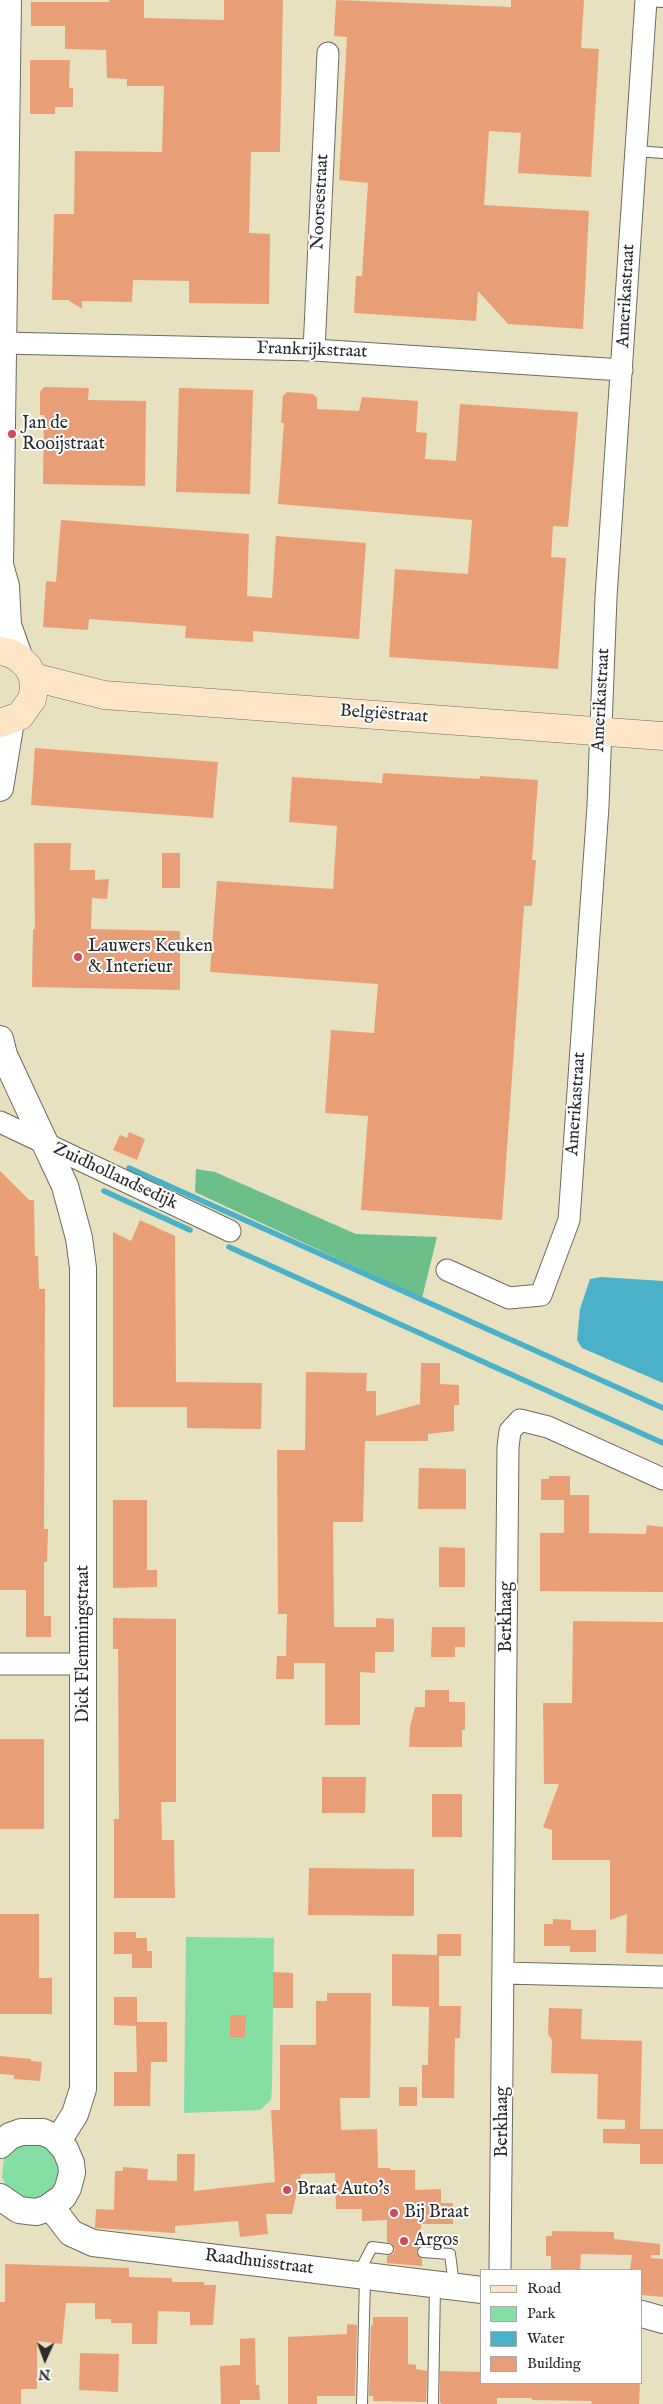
<!DOCTYPE html>
<html>
<head>
<meta charset="utf-8">
<style>
  body { margin:0 }
  #map { position:relative; width:663px; height:2404px; overflow:hidden; background:#e7e1bf; font-family:"IM FELL English",serif }
  canvas { display:block }
  .legend { position:absolute; left:480px; top:2269px; width:162px; height:115px; box-sizing:border-box; background:#fff; border:1px solid #aaa; margin:0; padding:6px 9px; list-style:none; font-size:15px; color:#2b2b2b }
  .legend li { display:flex; align-items:center; gap:10px; height:25px }
  .legend b { width:25px; border:1px solid #aaa }
  .north { position:absolute; left:20px; top:2334px; width:50px; height:50px; -webkit-text-stroke:4px #fff; paint-order:stroke; rotate:182deg; font-size:14px; font-weight:700; line-height:20px; text-align:center; color:#2b2b2b }
  .north::after { content:''; display:block; margin:auto; width:18px; height:22px; background:#2b2b2b; clip-path:polygon(50% 0,100% 100%,50% 72%,0 100%) }
</style>
</head>
<body>
<div id="map">
<canvas width="663" height="2404"></canvas>
<ul class="legend">
<li><b style="height:6px;background:#fee5c5"></b>Road</li>
<li><b style="height:14px;background:#85dfa5"></b>Park</li>
<li><b style="height:14px;background:#4ab1c8"></b>Water</li>
<li><b style="height:14px;background:#e89f78"></b>Building</li>
</ul>
<div class="north">N</div>
</div>
<script>
const ctx = document.querySelector('canvas').getContext('2d');
ctx.lineJoin = 'round';
function fill(path, color) { ctx.fillStyle = color; ctx.fill(path, 'evenodd'); }
const poly = rows => new Path2D(rows.map(r => 'M' + r).join(''));
function stroke(path, color, width, dash) { ctx.strokeStyle = color; ctx.lineWidth = width; ctx.lineCap = dash ? 'butt' : 'round'; ctx.setLineDash(dash || []); ctx.stroke(path); }
function drawText(font, color, halo, rows, align = 'center') {
  ctx.font = font + ' "IM FELL English",serif'; ctx.lineWidth = 4; ctx.setLineDash([]); ctx.textBaseline = 'middle'; ctx.strokeStyle = halo; ctx.fillStyle = color; for (const [text, x, y, turn = 0] of rows) {
    ctx.save(); ctx.translate(x, y); ctx.rotate((+turn || 0) * Math.PI / 180); ctx.textAlign = isNaN(turn) ? turn : align; if (halo) ctx.strokeText(text, 0, 0); ctx.fillText(text, 0, 0); ctx.restore();
  }
}
fill(poly([
  [186,1937,274,1938,272,2086,271,2100,260,2110,184,2113],
  [26,2140,52,2149,60,2165,57,2184,50,2192,42,2197,32,2199,22,2198,6,2186,2,2177,4,2157]
]), '#85dfa5');
fill(poly([
  [196,1169,215,1172,356,1234,437,1237,422,1298,195,1192]
]), '#6cbe8a');
fill(poly([
  [601,1277,663,1281,663,1383,582,1348,577,1340,580,1309,590,1279]
]), '#4ab1c8');
stroke(poly([
  [129,1168,663,1408],
  [104,1191,190,1230],
  [229,1247,663,1443]
]), '#4ab1c8', 5.5);
fill(poly([
  [109,0,144,0,144,18,224,20,224,0,283,0,280,152,251,152,249,233,270,234,269,304,189,303,189,281,133,280,132,302,82,301,82,309,68,300,52,300,54,214,74,214,75,151,162,152,164,86,127,86,127,79,107,78,106,50,65,49,65,26,31,26,31,2,109,2],
  [336,0,511,7,511,0,584,0,581,48,599,49,591,177,518,173,521,133,489,131,484,205,589,211,583,329,508,324,478,291,476,321,354,313,356,276,362,276,368,183,339,180,347,37,334,36],
  [30,60,70,60,69,88,73,88,73,107,55,107,55,114,30,114],
  [44,387,89,388,88,400,146,401,145,486,43,484,44,415,40,415,40,392],
  [179,388,253,390,250,494,176,492],
  [287,392,313,394,317,398,317,409,359,411,362,397,418,401,416,432,427,433,425,459,456,461,460,404,578,412,568,527,553,526,551,557,566,558,558,669,389,657,395,569,468,574,472,520,278,504,284,423,281,423,283,396],
  [61,520,249,534,247,596,272,598,276,536,366,543,359,639,253,631,253,642,185,638,186,626,89,619,88,630,43,627,46,581,56,582],
  [35,748,218,762,213,818,31,805],
  [383,773,480,779,480,776,538,780,532,860,536,860,532,906,524,906,502,1220,361,1210,368,1116,325,1113,331,1030,374,1033,378,984,210,972,217,881,333,889,337,826,289,822,292,777,382,783],
  [34,843,71,843,70,870,95,870,95,880,109,879,107,899,92,898,91,929,180,931,180,990,32,987,33,929,35,929],
  [162,853,180,853,180,888,162,888],
  [129,1132,145,1139,137,1160,113,1150,120,1135,127,1138],
  [0,1171,29,1200,34,1200,35,1256,38,1256,39,1289,45,1289,44,1529,48,1529,47,1562,44,1562,44,1616,51,1616,51,1637,26,1637,26,1590,0,1590],
  [140,1220,175,1236,176,1382,262,1383,261,1429,187,1428,187,1407,113,1407,113,1232,131,1241],
  [421,1363,440,1363,440,1384,459,1385,459,1405,454,1405,454,1431,428,1434,428,1441,365,1441,363,1522,333,1522,334,1627,376,1627,376,1618,394,1619,394,1652,375,1652,375,1673,360,1672,360,1725,325,1725,325,1663,294,1663,294,1679,276,1679,277,1656,286,1656,287,1614,278,1614,277,1450,305,1450,306,1372,367,1373,366,1391,376,1391,376,1416,420,1404],
  [419,1468,466,1469,466,1509,418,1509],
  [549,1476,570,1476,570,1495,589,1495,589,1533,646,1534,647,1525,663,1527,663,1592,540,1591,540,1533,564,1533,564,1500,541,1500,541,1479,549,1479],
  [113,1500,147,1500,147,1570,157,1570,157,1587,113,1588],
  [439,1547,465,1548,465,1587,439,1587],
  [113,1618,176,1619,176,1802,161,1802,162,1840,174,1840,175,1898,114,1898,114,1819,119,1819,118,1649,113,1649],
  [573,1621,663,1622,663,1954,626,1953,627,1914,610,1920,610,1860,552,1860,552,1830,543,1827,559,1784,544,1784,543,1703,572,1703],
  [432,1627,465,1627,465,1647,455,1647,455,1657,431,1657],
  [425,1690,449,1690,449,1702,465,1702,465,1730,462,1730,462,1747,409,1747,410,1727,415,1707,425,1707],
  [0,1739,44,1739,44,1829,0,1829],
  [322,1777,366,1777,365,1813,322,1813],
  [432,1794,462,1794,462,1837,432,1837],
  [309,1868,414,1869,414,1916,308,1915],
  [0,1914,39,1914,39,1978,52,1978,52,2014,0,2014],
  [553,1919,571,1920,571,1930,596,1930,596,1952,570,1952,570,1946,544,1946,544,1924,553,1924],
  [114,1932,136,1932,136,1938,147,1938,147,1951,152,1951,152,1968,132,1968,132,1954,114,1954],
  [437,1934,461,1934,461,1956,439,1956,439,2006,461,2006,460,2038,455,2038,454,2098,422,2098,422,2065,428,2065,429,2007,392,2006,392,1954,437,1955],
  [273,1972,293,1973,293,2008,273,2008],
  [327,1993,371,1993,370,2098,340,2098,341,2130,377,2129,378,2168,390,2168,390,2170,415,2170,415,2190,441,2189,441,2203,453,2203,453,2224,421,2224,422,2245,416,2252,422,2259,422,2266,387,2263,387,2256,393,2254,395,2249,392,2244,387,2242,387,2220,362,2221,362,2209,336,2209,335,2173,301,2174,292,2214,266,2214,268,2234,240,2237,238,2221,175,2226,175,2233,95,2228,96,2209,114,2210,115,2171,123,2171,123,2167,148,2169,147,2180,177,2181,177,2154,195,2154,194,2191,275,2182,271,2110,280,2110,280,2045,316,2045,316,2001,327,2001],
  [114,1997,137,1997,137,2022,167,2022,167,2062,151,2062,150,2106,114,2106,114,2072,137,2072,136,2026,114,2025],
  [549,2008,582,2009,581,2039,642,2041,640,2129,663,2129,663,2164,640,2164,640,2144,603,2143,603,2129,625,2129,625,2120,597,2119,598,2074,551,2073,552,2040,548,2034],
  [230,2015,246,2015,245,2038,230,2037],
  [0,2056,31,2059,31,2061,42,2062,40,2081,14,2079,14,2075,0,2074],
  [399,2087,417,2087,417,2106,399,2106],
  [552,2231,614,2232,614,2239,660,2244,660,2255,651,2255,651,2258,663,2259,663,2297,642,2295,642,2270,630,2270,632,2255,581,2254,580,2270,551,2270,551,2256,546,2256,546,2236,552,2236],
  [5,2264,129,2268,129,2277,172,2278,172,2282,204,2282,204,2285,216,2285,213,2325,190,2325,190,2312,158,2311,157,2344,132,2344,132,2323,111,2323,111,2319,95,2319,95,2303,66,2303,62,2344,37,2341,37,2389,21,2389,21,2404,0,2404,0,2302,5,2302],
  [373,2317,408,2317,408,2364,416,2365,416,2369,427,2371,426,2402,373,2401,373,2396,369,2396,371,2325,373,2325],
  [347,2324,357,2325,355,2396,317,2396,317,2404,288,2404,288,2337,347,2334],
  [255,2338,256,2385,259,2385,260,2400,240,2400,240,2404,221,2404,220,2366,240,2365,240,2339],
  [80,2353,119,2354,118,2392,79,2390],
  [440,2371,482,2372,482,2383,640,2383,639,2404,591,2404,592,2401,532,2400,532,2398,497,2398,497,2404,442,2404,440,2402]
]), '#e89f78');
const service = poly([
  [645,1,663,2],
  [635,151,663,153],
  [423,2252,450,2254,454,2285],
  [358,2274,372,2247,388,2249],
  [362,2404,365,2277],
  [433,2404,435,2285]
]);
const minor = poly([
  [2,343,314,350,622,370],
  [314,350,328,53],
  [0,1122,230,1231],
  [447,1270,509,1298,541,1295,569,1220,598,806,606,597,646,0],
  [0,1664,84,1664],
  [504,1973,663,1977],
  [500,2270,508,1447,510,1431,520,1420,548,1427,663,1479]
]);
const tertiary = poly([
  [8,0,0,565,6,586,8,625,20,659],
  [0,788,11,721],
  [0,1039,4,1055,65,1186,79,1238,83,1268,83,2089,75,2114,58,2141],
  [0,2145,10,2136,21,2132,43,2132,54,2137,65,2149,71,2163,72,2173,68,2188,63,2197,46,2209,36,2212,19,2210,0,2197],
  [51,2207,71,2233,93,2243,482,2290],
  [642,2314,663,2320]
]);
const secondary = poly([
  [0,651,10,653,20,659,28,667,33,677,34,689,32,699,20,716,0,723],
  [33,677,104,695,663,736]
]);
stroke(service, '#6d6b5f', 12);
stroke(minor, '#6d6b5f', 23);
stroke(tertiary, '#6d6b5f', 28);
stroke(secondary, '#6d6b5f', 29);
stroke(service, '#fff', 10);
stroke(minor, '#fff', 21);
stroke(tertiary, '#fff', 26);
stroke(secondary, '#fee5c5', 28);
for (const [x, y, r, color] of [
  [12,434,5,"#d1495b"],
  [78,957,5,"#d1495b"],
  [287,2190,5,"#d1495b"],
  [394,2213,5,"#d1495b"],
  [404,2241,5,"#d1495b"]
]) { const dot = new Path2D(); dot.arc(x, y, r, 0, 2 * Math.PI); ctx.fillStyle = color; ctx.fill(dot); stroke(dot, '#fff', 2); }
drawText('18px', '#2b2b2b', '#fff', [
  ["Noorsestraat",321,202,-87],
  ["Amerikastraat",627,296,-87],
  ["Frankrijkstraat",312,351,2],
  ["Amerikastraat",602,700,-87],
  ["Belgiëstraat",384,715,4],
  ["Amerikastraat",577,1104,-86],
  ["Zuidhollandsedijk",115,1177,25],
  ["Berkhaag",507,1617,-90],
  ["Dick Flemmingstraat",84,1644,-90],
  ["Berkhaag",503,2122,-90],
  ["Raadhuisstraat",259,2263,7]
]);
drawText('18px', '#2b2b2b', '#fff', [
  ["Jan de",22,424],
  ["Rooijstraat",22,445],
  ["Lauwers Keuken",88,947],
  ["& Interieur",88,968],
  ["Braat Auto's",297,2190],
  ["Bij Braat",404,2213],
  ["Argos",414,2241]
], 'left');
</script>
</body>
</html>
